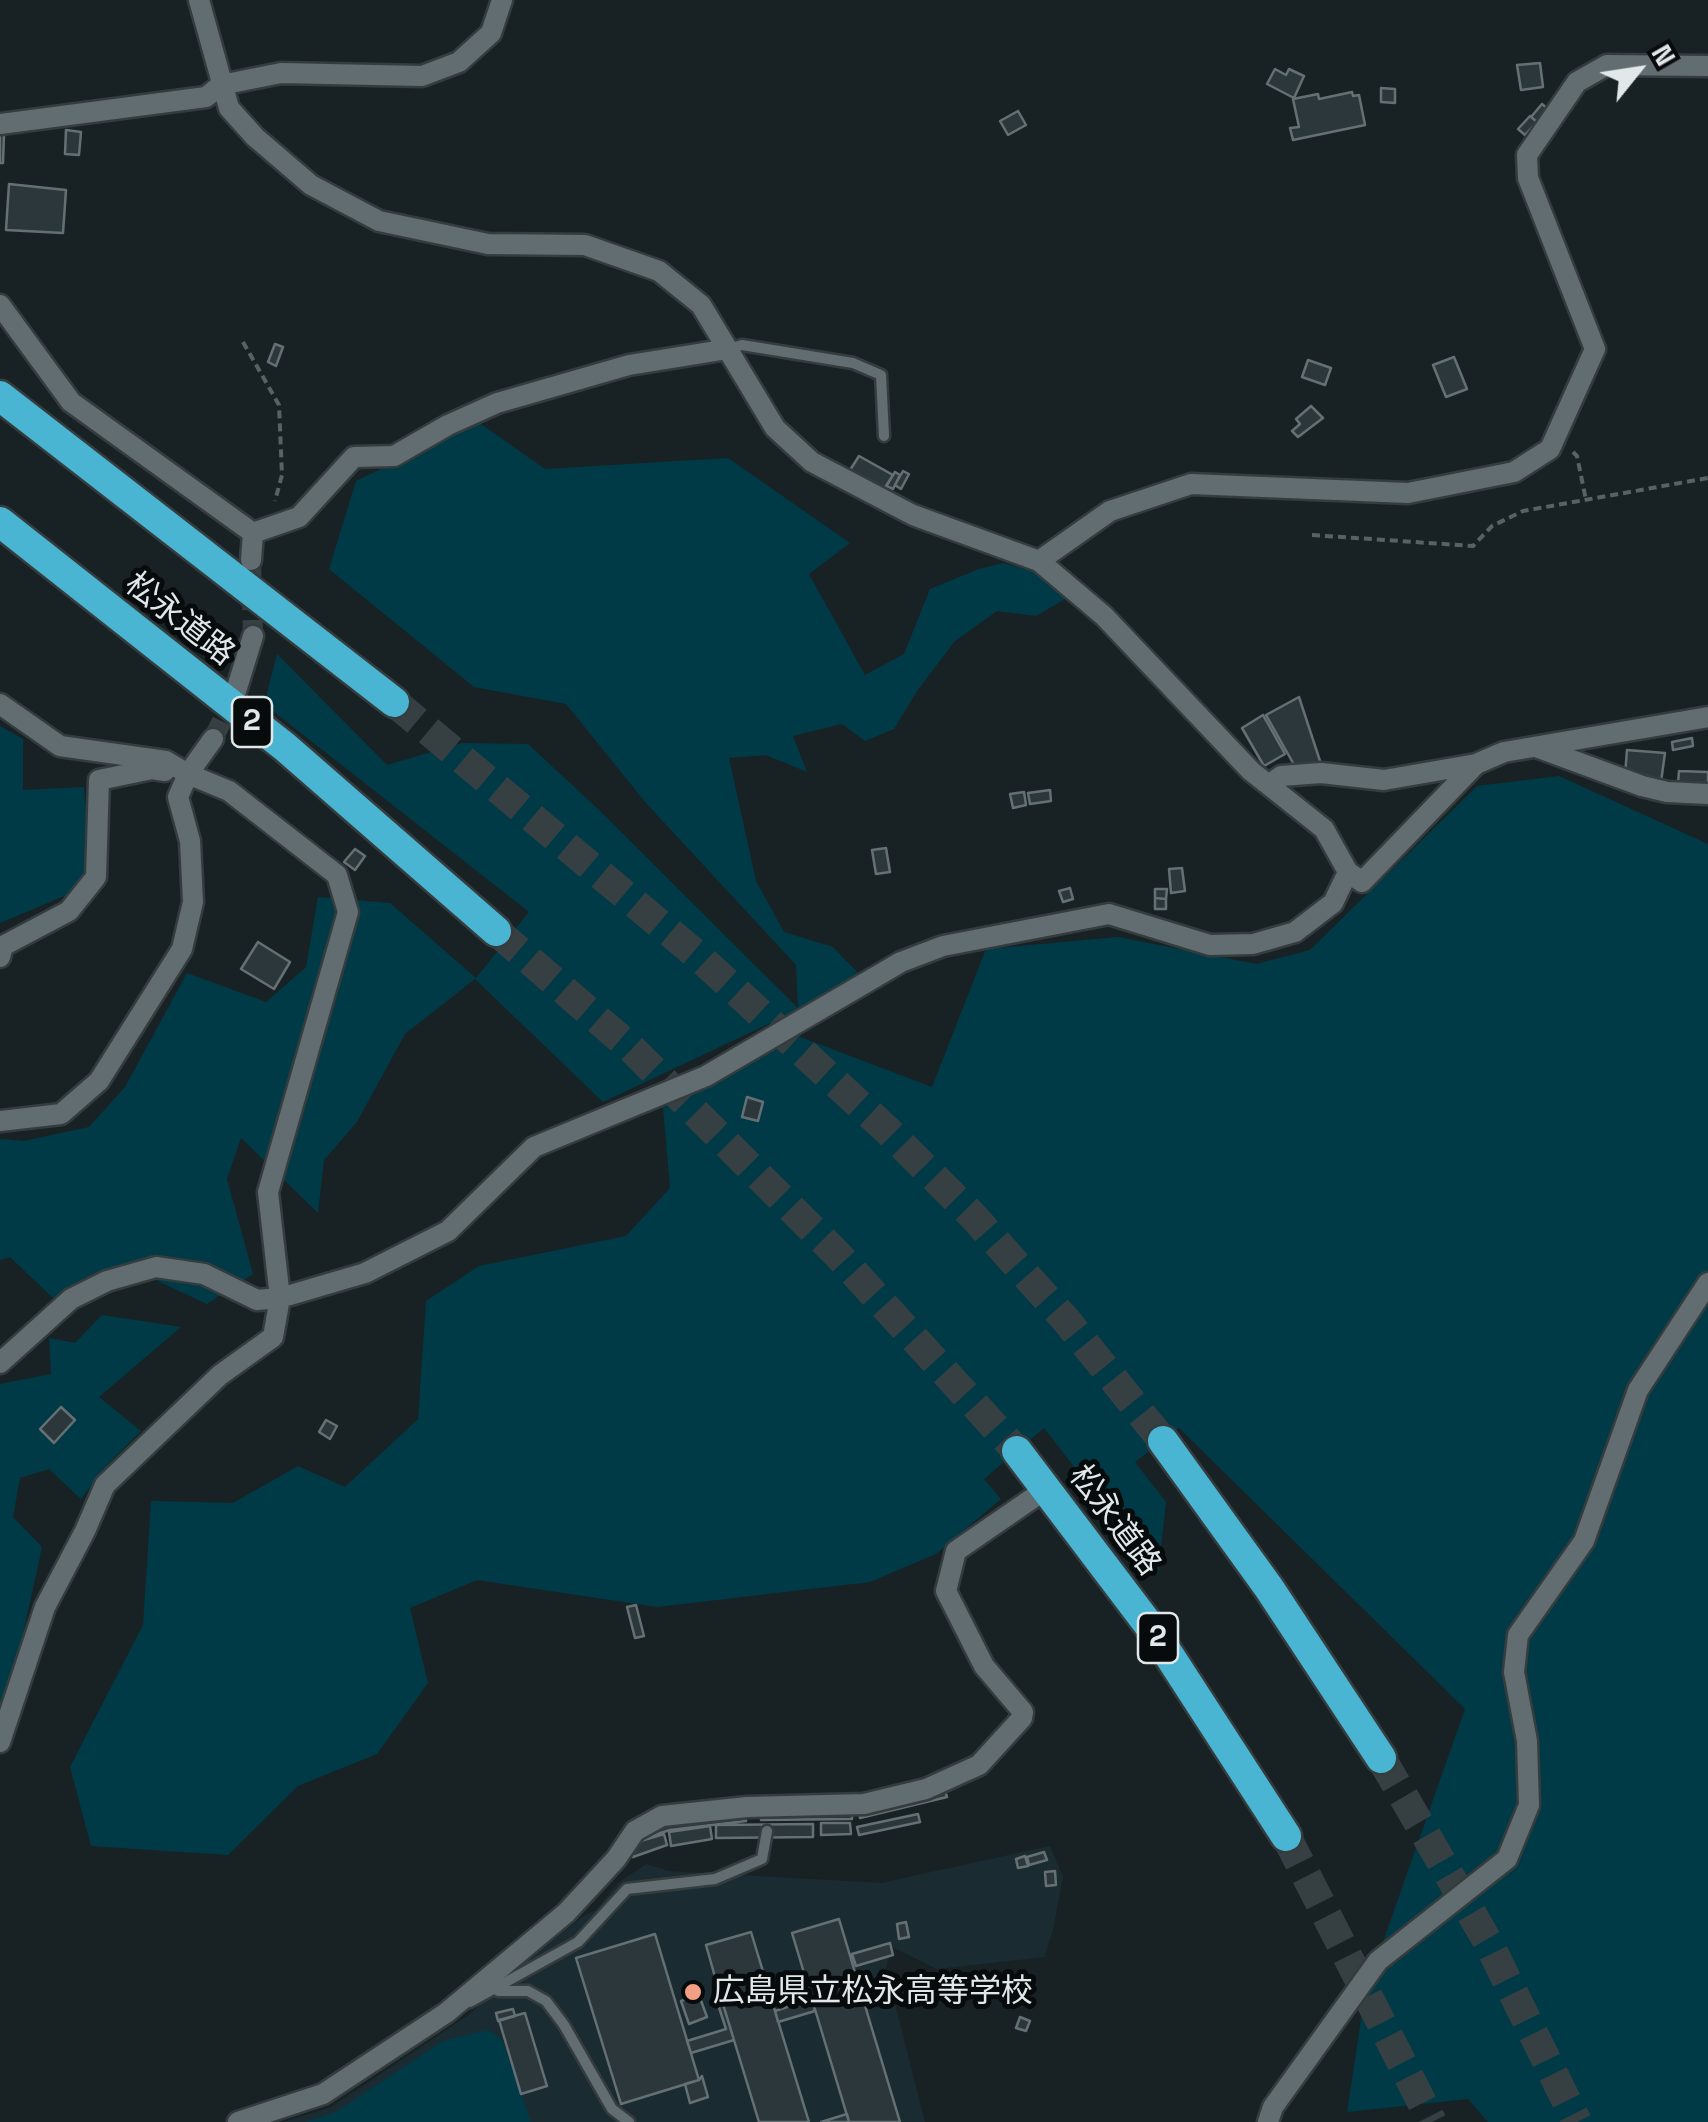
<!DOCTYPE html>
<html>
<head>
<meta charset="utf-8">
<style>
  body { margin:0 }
  #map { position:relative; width:1708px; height:2122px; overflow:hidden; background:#182225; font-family:"Space Grotesk",sans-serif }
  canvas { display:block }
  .north { position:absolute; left:1588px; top:20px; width:100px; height:100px; -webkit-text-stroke:8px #070b0c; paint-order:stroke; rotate:60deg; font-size:28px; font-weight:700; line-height:40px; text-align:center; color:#e1e8ea }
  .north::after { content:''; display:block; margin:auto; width:35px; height:45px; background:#e1e8ea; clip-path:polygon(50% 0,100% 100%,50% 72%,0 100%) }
</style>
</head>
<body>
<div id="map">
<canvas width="1708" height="2122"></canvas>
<div class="north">N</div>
</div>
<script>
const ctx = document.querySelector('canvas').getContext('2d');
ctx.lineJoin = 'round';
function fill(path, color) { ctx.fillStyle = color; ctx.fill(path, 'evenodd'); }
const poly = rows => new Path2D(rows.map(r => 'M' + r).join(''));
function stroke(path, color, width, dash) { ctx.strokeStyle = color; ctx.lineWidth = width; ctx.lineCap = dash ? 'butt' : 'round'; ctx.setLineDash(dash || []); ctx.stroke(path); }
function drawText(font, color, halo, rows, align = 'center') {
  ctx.font = font + ' "Space Grotesk","Noto Sans JP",sans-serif'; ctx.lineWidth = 10; ctx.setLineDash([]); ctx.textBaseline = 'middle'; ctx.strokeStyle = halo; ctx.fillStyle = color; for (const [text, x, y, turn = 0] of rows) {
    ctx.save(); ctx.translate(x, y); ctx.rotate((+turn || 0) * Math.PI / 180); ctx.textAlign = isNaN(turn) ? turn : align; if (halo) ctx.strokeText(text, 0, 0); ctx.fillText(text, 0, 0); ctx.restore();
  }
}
fill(poly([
  [1050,1846,1063,1877,1053,1930,1044,1957,937,1969,890,1946,886,1969,925,2122,283,2122,331,2107,470,2014,516,1970,582,1917,596,1910,618,1883,646,1864,669,1871,881,1883]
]), '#1a2c32');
fill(poly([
  [478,422,545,469,728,458,850,543,809,574,865,675,904,654,930,589,979,569,1003,563,1037,572,1065,599,1036,616,997,611,955,641,917,691,894,729,865,741,842,724,793,736,807,772,766,755,729,758,756,881,784,932,833,947,858,973,798,1010,603,1102,475,979,405,1034,357,1122,324,1160,318,1213,241,1138,227,1179,253,1274,207,1304,149,1277,54,1299,10,1257,0,1260,0,1139,24,1141,89,1127,125,1087,187,973,266,1002,306,967,318,897,390,903,476,978,529,912,264,704,277,654,387,765,462,743,528,744,597,808,798,1008,796,965,646,803,566,704,474,687,329,569,356,481],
  [0,726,23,739,23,790,84,787,90,860,76,891,0,923],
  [1559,776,1708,844,1708,2122,1488,2122,1468,2099,1347,2112,1365,1993,1465,1709,1179,1428,1135,1462,1166,1502,1158,1575,1044,1428,984,1479,1001,1499,936,1554,870,1582,657,1607,477,1580,410,1608,428,1683,377,1754,298,1786,228,1855,91,1846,70,1767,143,1625,151,1501,233,1503,298,1466,345,1487,418,1419,426,1301,479,1266,626,1236,670,1188,663,1108,795,1035,932,1087,986,949,1118,937,1256,964,1310,950,1477,786],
  [102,1315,181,1327,99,1397,141,1431,110,1462,81,1499,49,1469,20,1478,13,1517,42,1547,7,1707,0,1725,0,1384,51,1374,49,1338,75,1343],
  [488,2030,502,2040,531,2122,305,2122,336,2112,443,2041]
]), '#003a47');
const building = poly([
  [1540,63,1543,87,1521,90,1517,65,1540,63],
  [1275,69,1286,75,1289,69,1304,76,1294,98,1267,84,1275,69],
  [1381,88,1395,89,1395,103,1381,102,1381,88],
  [1352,92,1353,96,1359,95,1365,125,1293,140,1290,128,1299,127,1293,99,1318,94,1319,99,1352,92],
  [1542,104,1548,109,1537,122,1531,117,1542,104],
  [1018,111,1026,125,1008,135,1000,121,1018,111],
  [1530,116,1537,122,1525,135,1518,129,1530,116],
  [66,130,81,132,79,155,65,154,66,130],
  [0,134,4,134,3,163,0,163,0,134],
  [9,184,66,190,63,233,6,230,9,184],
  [275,344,283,347,276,366,268,362,275,344],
  [1454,357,1467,389,1446,397,1433,365,1454,357],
  [1308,360,1331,368,1325,385,1302,377,1308,360],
  [1311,406,1323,418,1298,437,1292,431,1300,424,1296,419,1311,406],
  [859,456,893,475,884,490,850,470,859,456],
  [903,471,909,474,901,489,895,485,903,471],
  [895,472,900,475,893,489,886,486,895,472],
  [1299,697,1321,764,1297,770,1266,715,1299,697],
  [1263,715,1285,754,1264,766,1242,728,1263,715],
  [1692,738,1693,746,1673,750,1672,742,1692,738],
  [1627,750,1665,753,1661,782,1625,775,1627,750],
  [1679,771,1708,772,1708,785,1678,784,1679,771],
  [1050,790,1051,801,1030,804,1028,793,1050,790],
  [1024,792,1026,805,1013,808,1010,794,1024,792],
  [886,848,890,872,876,874,872,850,886,848],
  [355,849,365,856,355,870,344,862,355,849],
  [1182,868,1185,891,1171,893,1169,869,1182,868],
  [1070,888,1073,899,1063,902,1059,891,1070,888],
  [1155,889,1167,889,1166,899,1155,898,1155,889],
  [1155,898,1166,899,1166,909,1155,909,1155,898],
  [258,942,290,962,274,989,241,969,258,942],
  [747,1097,763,1102,758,1121,742,1117,747,1097],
  [61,1407,75,1420,54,1443,40,1429,61,1407],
  [326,1420,337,1426,330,1439,319,1432,326,1420],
  [636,1605,644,1636,635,1638,627,1607,636,1605],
  [945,1791,947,1797,860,1818,859,1811,945,1791],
  [852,1812,852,1819,761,1820,761,1813,852,1812],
  [743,1814,746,1821,670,1830,651,1836,649,1829,668,1822,743,1814],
  [918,1814,920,1822,859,1835,857,1827,918,1814],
  [821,1823,850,1823,851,1834,821,1835,821,1823],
  [813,1824,813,1837,716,1838,716,1825,813,1824],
  [710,1826,712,1839,671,1846,669,1832,710,1826],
  [664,1834,667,1845,633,1857,630,1848,638,1846,637,1842,664,1834],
  [1044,1852,1047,1860,1029,1865,1027,1857,1044,1852],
  [1025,1856,1028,1866,1018,1868,1016,1859,1025,1856],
  [1055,1871,1056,1885,1046,1886,1045,1872,1055,1871],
  [839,1919,900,2122,849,2122,792,1933,839,1919],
  [906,1922,909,1937,899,1939,897,1924,906,1922],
  [751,1932,775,2011,809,2122,759,2122,719,1991,706,1945,751,1932],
  [655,1934,699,2080,621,2104,576,1958,655,1934],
  [890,1943,893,1955,856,1966,852,1954,890,1943],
  [719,1991,734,2040,691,2053,687,2041,726,2029,714,1992,719,1991],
  [699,1995,707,2017,689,2024,681,2001,699,1995],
  [812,1999,815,2011,778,2022,775,2011,812,1999],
  [513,2009,515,2016,498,2021,496,2013,513,2009],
  [525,2013,547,2086,521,2094,499,2020,525,2013],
  [1020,2017,1030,2021,1026,2031,1016,2028,1020,2017],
  [702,2076,708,2097,690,2103,685,2084,699,2080,702,2076],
  [847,2114,849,2122,821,2122,847,2114]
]);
fill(building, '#2c373b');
stroke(building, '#647074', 2.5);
stroke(poly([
  [251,560,253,636],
  [213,739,234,696]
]), '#364043', 20, [20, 10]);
stroke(poly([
  [394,702,698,956,886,1129,973,1216,1066,1320,1163,1441],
  [496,931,632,1049,837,1254,1017,1451],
  [1381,1758,1488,1942,1577,2122],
  [1286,1836,1432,2122]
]), '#364043', 30, [30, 15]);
const lane = poly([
  [728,349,742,345,853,363,881,375,884,436],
  [498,1991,528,1991,546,2001,564,2025,612,2109,629,2122],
  [470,2002,578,1942,627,1889,715,1879,762,1859,767,1831]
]);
const street = poly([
  [0,124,206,97,221,85,281,73,422,76,459,62,491,33,502,0],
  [0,305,71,402,253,533,299,517,354,457,394,456,448,425,497,403,629,365,728,349],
  [251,560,253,533],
  [1039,561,1110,511,1191,484,1408,493,1514,472,1550,449,1595,349,1528,178,1527,155,1577,82,1607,65,1708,66],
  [236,691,253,636],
  [0,704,60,746,166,761,188,774,229,791,337,875,348,912,268,1192,280,1298,273,1337,220,1375,105,1485,85,1531,45,1607,0,1742],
  [1539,748,1642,786,1667,792,1708,794],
  [1270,784,1281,776,1321,773,1384,780,1476,764],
  [1348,872,1362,882,1476,764,1504,752,1708,717],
  [0,957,3,946,69,911,96,877,99,780,152,769,165,771],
  [0,1121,61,1114,99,1081,182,949,193,902,190,841,178,797,188,774,213,739],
  [0,1363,71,1299,107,1281,156,1267,204,1274,257,1300,280,1298,365,1273,448,1231,534,1147,706,1076,901,962,943,946,1109,914,1210,945,1253,944,1295,932,1333,903,1348,872,1324,829,1251,771,1104,616,1039,561,913,515,812,462,775,428,701,305,659,271,585,245,488,244,379,221,311,185,255,137,229,108,199,0],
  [238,2122,323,2094,446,2013,566,1913,616,1859,635,1831,662,1816,747,1807,864,1804,926,1789,979,1765,1022,1718,1023,1712,984,1666,946,1591,956,1551,1046,1489],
  [1268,2122,1273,2107,1378,1961,1507,1859,1529,1805,1527,1741,1514,1672,1518,1635,1584,1541,1638,1390,1708,1283]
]);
const highway = poly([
  [0,396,394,702],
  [0,522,285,747,496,931],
  [1163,1441,1269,1588,1381,1758],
  [1017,1451,1154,1632,1286,1836]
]);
stroke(lane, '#353c3e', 15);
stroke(street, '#353c3e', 25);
stroke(highway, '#353c3e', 35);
stroke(poly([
  [243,342,279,405,282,475,275,501],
  [1573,452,1577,456,1586,500],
  [1312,535,1473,546,1492,526,1523,511,1708,478]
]), '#586164', 4, [8, 5]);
stroke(lane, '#616d71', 10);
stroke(street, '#616d71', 20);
stroke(highway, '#49b5d2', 30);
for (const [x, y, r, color] of [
  [693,1992,10,"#f39f84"]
]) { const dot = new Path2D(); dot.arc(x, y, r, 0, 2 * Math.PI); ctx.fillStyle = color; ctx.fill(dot); stroke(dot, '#070b0c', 4); }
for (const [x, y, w] of [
  [252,722,40],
  [1158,1638,40]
]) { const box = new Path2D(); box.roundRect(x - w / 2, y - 25, w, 50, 8); ctx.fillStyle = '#070b0c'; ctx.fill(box); stroke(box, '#e1e8ea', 2.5); }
drawText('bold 30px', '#e1e8ea', null, [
  ["2",252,722],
  ["2",1158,1638]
]);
drawText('32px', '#e1e8ea', '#070b0c', [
  ["松永道路",179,620,38],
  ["松永道路",1114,1521,53]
]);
drawText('32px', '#e1e8ea', '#070b0c', [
  ["広島県立松永高等学校",713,1992]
], 'left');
</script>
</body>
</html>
